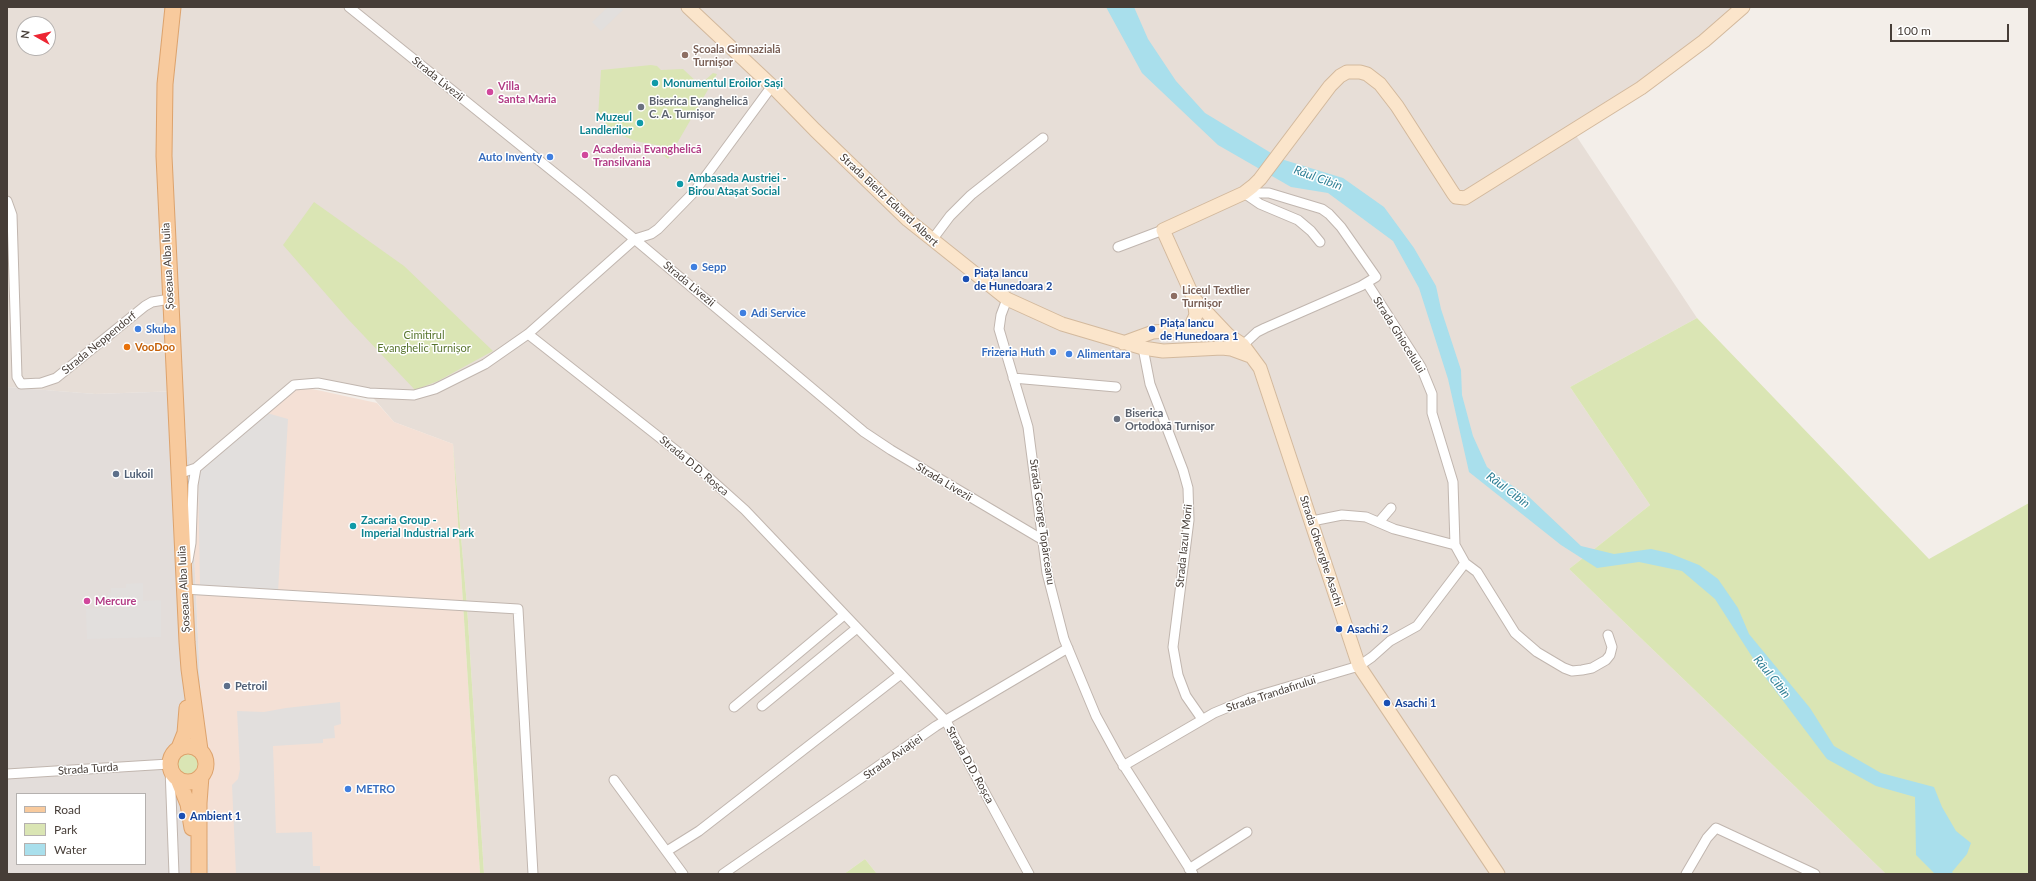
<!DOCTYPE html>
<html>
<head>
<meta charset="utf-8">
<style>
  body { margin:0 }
  #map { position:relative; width:2036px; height:881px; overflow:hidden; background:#f3eee9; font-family:Lato,sans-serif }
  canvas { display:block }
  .frame { position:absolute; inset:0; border:8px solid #463d37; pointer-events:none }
  .legend { position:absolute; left:16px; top:793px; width:130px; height:72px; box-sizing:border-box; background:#fff; border:1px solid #b5b1af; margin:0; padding:5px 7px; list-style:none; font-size:12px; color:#463d37 }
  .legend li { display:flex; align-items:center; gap:8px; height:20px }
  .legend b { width:20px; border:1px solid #b5b1af }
  .north { position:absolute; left:16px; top:16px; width:40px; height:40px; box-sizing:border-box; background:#fff; border:1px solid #b5b1af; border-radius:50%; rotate:278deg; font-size:11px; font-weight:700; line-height:16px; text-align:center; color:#463d37 }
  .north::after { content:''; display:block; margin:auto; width:14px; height:18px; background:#ed2633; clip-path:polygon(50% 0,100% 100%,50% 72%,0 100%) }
  .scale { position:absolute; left:1890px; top:24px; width:119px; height:18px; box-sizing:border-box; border:2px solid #463d37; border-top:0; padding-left:5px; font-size:12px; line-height:14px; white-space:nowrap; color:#463d37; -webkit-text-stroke:3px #fff; paint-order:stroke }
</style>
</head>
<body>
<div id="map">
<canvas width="2036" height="881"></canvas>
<div class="frame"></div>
<ul class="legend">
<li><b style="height:5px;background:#f8ca9d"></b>Road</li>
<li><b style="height:11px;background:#dae5b4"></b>Park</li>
<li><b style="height:11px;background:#a9dfec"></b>Water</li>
</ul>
<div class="north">N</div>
<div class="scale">100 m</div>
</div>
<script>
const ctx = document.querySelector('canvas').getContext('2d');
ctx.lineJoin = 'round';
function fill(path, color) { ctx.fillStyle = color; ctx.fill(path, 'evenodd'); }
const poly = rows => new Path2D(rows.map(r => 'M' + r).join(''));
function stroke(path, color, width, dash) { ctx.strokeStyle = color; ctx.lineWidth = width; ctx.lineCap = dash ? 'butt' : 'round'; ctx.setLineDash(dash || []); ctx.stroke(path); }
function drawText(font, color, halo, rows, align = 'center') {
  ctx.font = font + ' Lato,sans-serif'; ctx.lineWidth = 3; ctx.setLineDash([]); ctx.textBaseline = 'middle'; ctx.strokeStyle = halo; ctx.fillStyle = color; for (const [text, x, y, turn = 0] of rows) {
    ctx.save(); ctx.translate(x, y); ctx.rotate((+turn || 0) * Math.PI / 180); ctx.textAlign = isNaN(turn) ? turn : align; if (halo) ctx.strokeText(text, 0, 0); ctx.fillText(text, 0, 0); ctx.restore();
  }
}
fill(poly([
  [7,7,1743,7,1573,131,1697,318,1570,387,1650,505,1569,569,1886,874,877,874,865,859,844,874,484,874,467,606,453,444,394,422,369,393,329,384,291,387,190,466,181,391,95,394,7,387],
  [24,24,48,24,48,48,24,48]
]), '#e7ded7');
fill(poly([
  [294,385,377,403,394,422,453,444,480,874,209,874,190,466]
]), '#f4e0d5');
fill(poly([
  [7,387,95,394,181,391,190,466,209,874,7,874],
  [17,794,145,794,145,864,17,864]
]), '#e3ddda');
fill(poly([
  [651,65,657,66,661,70,683,69,700,85,713,73,717,74,668,159,662,154,667,147,635,141,617,133,598,117,601,70],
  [314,202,404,266,493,351,438,381,415,390,347,318,283,245],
  [1697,318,1929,559,2029,503,2029,874,1886,874,1569,569,1650,505,1570,387],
  [453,444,467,606,484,874,480,874],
  '174 764a14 14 0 1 1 28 0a14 14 0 1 1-28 0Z',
  [865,859,877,874,844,874]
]), '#dae5b4');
fill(poly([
  [608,7,620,7,623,10,601,31,592,22],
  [267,413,288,419,278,592,200,586,198,473],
  [143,583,143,601,161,600,161,637,87,639,86,609,109,607,108,593,111,593,111,588,126,588,126,584],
  [340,702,341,724,334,726,335,738,323,739,323,743,273,746,276,833,312,832,313,866,320,866,320,874,236,874,232,785,238,779,240,769,237,711,264,712,286,708]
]), '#e2dfdd');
fill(poly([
  [1106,7,1134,7,1148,39,1176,81,1205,113,1281,159,1343,178,1384,207,1414,248,1436,286,1441,309,1461,370,1462,395,1473,436,1487,467,1502,479,1528,496,1581,546,1614,554,1651,549,1669,553,1699,565,1718,579,1738,608,1749,634,1810,708,1834,746,1881,773,1934,787,1942,807,1956,831,1971,843,1967,854,1952,872,1954,874,1935,874,1916,855,1915,797,1876,786,1827,759,1765,677,1715,599,1682,571,1639,562,1597,568,1561,545,1469,472,1448,379,1419,288,1393,241,1328,193,1291,187,1218,145,1142,73]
]), '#a9dfec');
const street = poly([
  [349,7,582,195,864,432,891,450,1043,540],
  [1244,193,1260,204,1298,220,1311,231,1320,242],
  [7,201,12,215,17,377,21,384,41,383,56,378,145,306,152,302,170,299],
  [932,240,950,216,971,195,1043,138],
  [1118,247,1163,230],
  [1007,299,1001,315,999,329,1028,427,1047,573,1064,639,1096,716,1119,758,1193,874],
  [528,334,697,467,745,510,946,721,1029,874],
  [1243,345,1257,332,1265,328,1361,286,1376,277,1341,227,1329,214,1322,209,1269,193,1245,193],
  [1143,348,1150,384,1183,470,1188,488,1189,520,1173,647,1178,675,1186,696,1202,719],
  [1013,378,1116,387],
  [178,474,196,468,294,385,318,383,369,393,414,395,435,389,485,364,528,334,635,239,651,234,658,229,694,192,772,86],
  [1312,521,1342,515,1366,517,1394,529,1455,545],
  [1379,522,1391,508],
  [188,560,191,543,193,485,196,468],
  [1465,563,1477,572,1515,633,1537,652,1564,668,1572,671,1582,670,1592,668,1606,660,1610,655,1612,647,1608,635],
  [184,589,518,609,533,874],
  [762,706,857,628],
  [734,707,844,615],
  [1123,766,1214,713,1250,698,1359,666,1372,657,1390,641,1417,626,1465,563,1455,545,1453,482,1432,413,1432,394,1421,367,1367,283],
  [170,768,174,874],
  [7,774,169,764],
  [614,780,683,874],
  [667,851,699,831,901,674],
  [1189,869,1247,832],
  [723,874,936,726,1068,648],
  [1686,874,1707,838,1716,828,1815,874]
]);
const secondary = poly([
  [688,7,772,86,815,130,908,220,1007,299,1062,324,1143,348,1163,351,1222,348,1231,349,1250,356],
  [1190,328,1196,315,1194,299],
  [1123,343,1153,332,1220,327],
  [1498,874,1359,666,1260,368,1243,345,1228,335,1194,299,1163,230,1244,193,1253,186,1260,179,1330,86,1340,76,1347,72,1360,72,1367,74,1380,84,1397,106,1453,193,1456,197,1465,198,1641,88,1704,41,1743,7]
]);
const primary = poly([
  [173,7,165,84,164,156,187,642,189,669,200,750],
  '170 764a18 18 0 1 1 36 0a18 18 0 1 1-36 0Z',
  [179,748,185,733,187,708],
  [178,779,188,804,192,828],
  [199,874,199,803,201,776]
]);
stroke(street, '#c1b6af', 11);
stroke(secondary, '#d3b99d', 15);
stroke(primary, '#dda36d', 17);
stroke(street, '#fff', 9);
stroke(secondary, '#fbe5cb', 13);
stroke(primary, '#f8ca9d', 15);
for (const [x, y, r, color] of [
  [685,55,4,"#8d6e63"],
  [655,83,4,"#0f9aa8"],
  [490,92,4,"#d1479c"],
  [641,107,4,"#6b7280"],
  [640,123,4,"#0f9aa8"],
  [585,155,4,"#d1479c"],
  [550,157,4,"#3f7fe0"],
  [680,184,4,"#0f9aa8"],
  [694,267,4,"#3f7fe0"],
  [966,279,4,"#1a4fb4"],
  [1174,296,4,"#8d6e63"],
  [743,313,4,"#3f7fe0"],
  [138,329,4,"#3f7fe0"],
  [1152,329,4,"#1a4fb4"],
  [127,347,4,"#e8710a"],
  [1053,352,4,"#3f7fe0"],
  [1069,354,4,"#3f7fe0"],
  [1117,419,4,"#6b7280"],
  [116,474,4,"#5c6f8a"],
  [353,526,4,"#0f9aa8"],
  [87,601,4,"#d1479c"],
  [1339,629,4,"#1a4fb4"],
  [227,686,4,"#5c6f8a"],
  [1387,703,4,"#1a4fb4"],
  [348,789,4,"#3f7fe0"],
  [182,816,4,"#1a4fb4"]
]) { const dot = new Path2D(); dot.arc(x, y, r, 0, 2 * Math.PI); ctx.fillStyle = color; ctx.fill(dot); stroke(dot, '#fff', 1.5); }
drawText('bold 11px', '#785e54', '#fff', [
  ["Școala Gimnazială",693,49],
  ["Turnișor",693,62],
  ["Liceul Textlier",1182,290],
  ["Turnișor",1182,303]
], 'left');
drawText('11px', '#463d37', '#fff', [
  ["Strada Livezii",438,79,39],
  ["Strada Bieltz Eduard Albert",889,200,43],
  ["Șoseaua Alba Iulia",168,266,-93],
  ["Strada Livezii",689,284,40],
  ["Strada Ghiocelului",1399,335,58],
  ["Strada Neppendorf",99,343,-39],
  ["Strada D.D. Roșca",694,466,40],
  ["Strada Livezii",944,482,31],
  ["Strada George Topârceanu",1042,522,82],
  ["Strada Iazul Morii",1184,546,-84],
  ["Strada Gheorghe Asachi",1321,551,72],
  ["Șoseaua Alba Iulia",184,589,-93],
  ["Strada Trandafirului",1271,694,-18],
  ["Strada Aviației",893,757,-35],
  ["Strada D.D. Roșca",970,765,61],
  ["Strada Turda",88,769,-4]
]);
drawText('bold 11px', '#0d838f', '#fff', [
  ["Monumentul Eroilor Sași",663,83],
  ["Muzeul",632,117,"right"],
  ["Landlerilor",632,130,"right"],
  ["Ambasada Austriei -",688,178],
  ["Birou Atașat Social",688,191],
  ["Zacaria Group -",361,520],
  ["Imperial Industrial Park",361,533]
], 'left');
drawText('bold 11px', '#b23c85', '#fff', [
  ["Villa",498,86],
  ["Santa Maria",498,99],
  ["Academia Evanghelică",593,149],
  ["Transilvania",593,162],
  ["Mercure",95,601]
], 'left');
drawText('bold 11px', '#5b616d', '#fff', [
  ["Biserica Evanghelică",649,101],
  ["C. A. Turnișor",649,114],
  ["Biserica",1125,413],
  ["Ortodoxă Turnișor",1125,426]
], 'left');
drawText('bold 11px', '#366cbe', '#fff', [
  ["Auto Inventy",542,157,"right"],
  ["Sepp",702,267],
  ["Adi Service",751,313],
  ["Skuba",146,329],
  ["Frizeria Huth",1045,352,"right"],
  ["Alimentara",1077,354],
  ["METRO",356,789]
], 'left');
drawText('bold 11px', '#164399', '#fff', [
  ["Piața Iancu",974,273],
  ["de Hunedoara 2",974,286],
  ["Piața Iancu",1160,323],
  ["de Hunedoara 1",1160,336],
  ["Asachi 2",1347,629],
  ["Asachi 1",1395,703],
  ["Ambient 1",190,816]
], 'left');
drawText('11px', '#58752e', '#fff', [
  ["Cimitirul",424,335],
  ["Evanghelic Turnișor",424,348]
]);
drawText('bold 11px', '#c56008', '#fff', [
  ["VooDoo",135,347]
], 'left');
drawText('bold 11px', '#4e5e75', '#fff', [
  ["Lukoil",124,474],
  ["Petroil",235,686]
], 'left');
drawText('italic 12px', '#308096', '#fff', [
  ["Râul Cibin",1318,178,20],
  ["Râul Cibin",1508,490,37],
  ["Râul Cibin",1772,677,51]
]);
</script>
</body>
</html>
